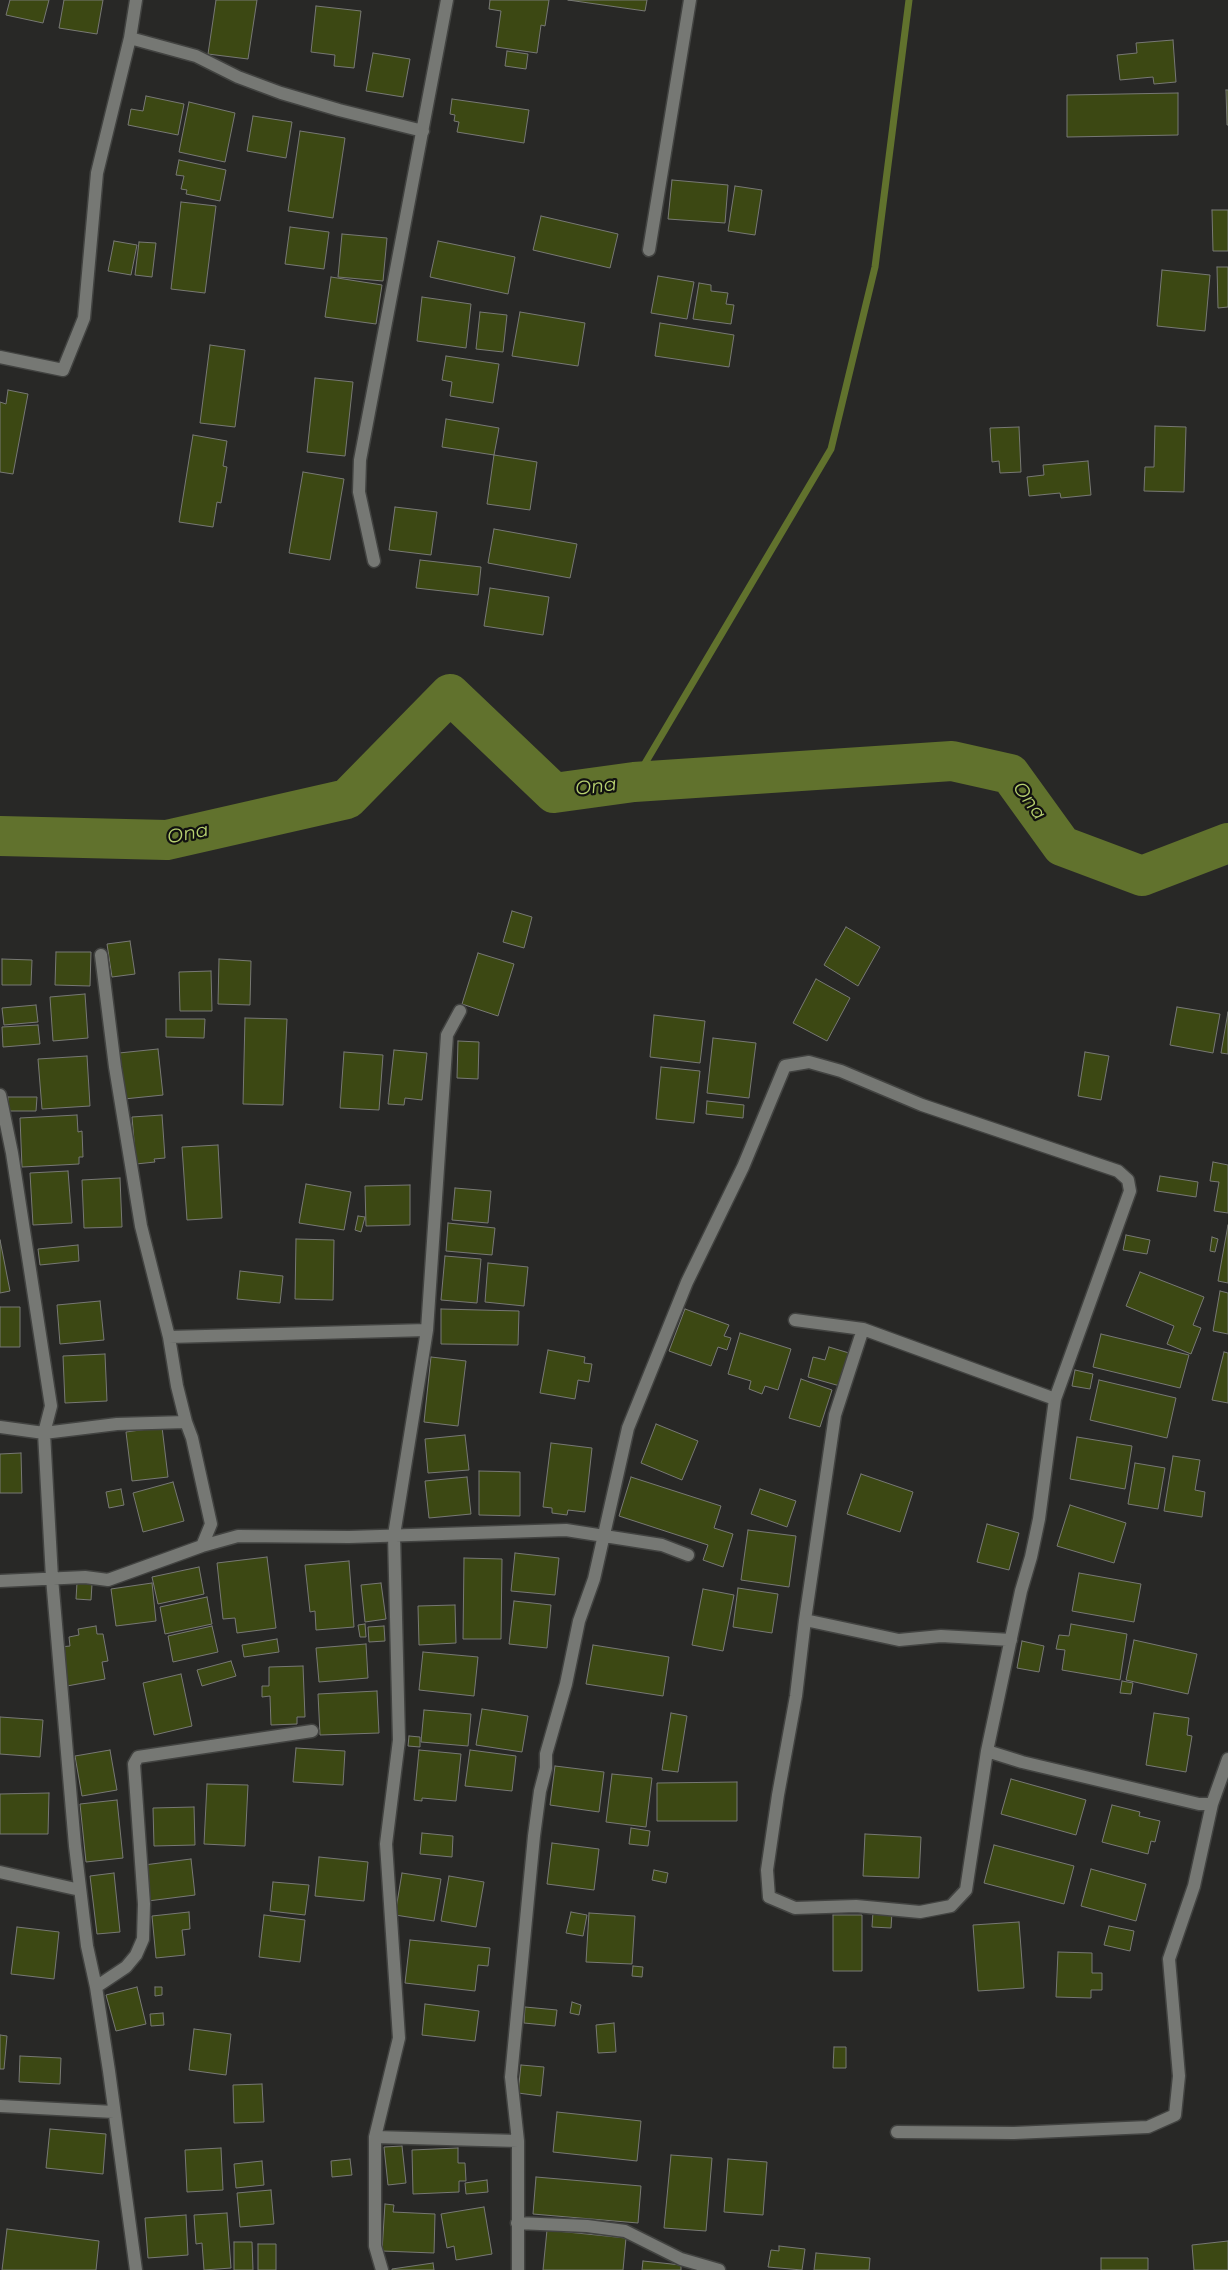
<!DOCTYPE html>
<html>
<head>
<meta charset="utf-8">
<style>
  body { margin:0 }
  canvas { display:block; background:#282826 }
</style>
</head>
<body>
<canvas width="1228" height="2270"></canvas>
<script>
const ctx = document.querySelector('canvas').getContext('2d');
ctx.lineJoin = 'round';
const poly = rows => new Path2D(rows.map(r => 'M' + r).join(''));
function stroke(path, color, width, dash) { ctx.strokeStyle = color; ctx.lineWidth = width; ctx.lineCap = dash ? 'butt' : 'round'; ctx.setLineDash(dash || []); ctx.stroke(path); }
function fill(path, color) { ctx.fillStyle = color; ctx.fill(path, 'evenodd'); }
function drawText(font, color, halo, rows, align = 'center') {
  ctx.font = font + ' Montserrat,sans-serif'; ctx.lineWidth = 4.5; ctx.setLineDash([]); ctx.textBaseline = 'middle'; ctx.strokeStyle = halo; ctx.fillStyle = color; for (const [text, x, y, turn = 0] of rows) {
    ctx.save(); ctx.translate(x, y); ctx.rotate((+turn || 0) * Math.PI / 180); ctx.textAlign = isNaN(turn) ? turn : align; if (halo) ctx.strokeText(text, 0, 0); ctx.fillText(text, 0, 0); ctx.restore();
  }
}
stroke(poly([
  [634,782,831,449,875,267,909,0]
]), '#61722d', 7);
stroke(poly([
  [0,836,167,840,347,799,450,694,554,793,634,782,952,761,1010,774,1062,846,1142,876,1228,843]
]), '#61722d', 40);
const building = poly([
  [10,0,49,0,43,23,6,15,10,0],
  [64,0,103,0,97,34,59,28,64,0],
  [216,0,257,0,248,59,208,54,216,0],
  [490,0,549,0,545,26,541,25,537,53,496,47,501,11,489,9,490,0],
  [568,0,647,0,645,11,568,0],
  [316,6,361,11,354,68,334,66,335,55,311,52,316,6],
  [1173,40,1176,82,1154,84,1153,77,1120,80,1117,55,1137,53,1136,43,1173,40],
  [507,51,528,54,526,69,505,66,507,51],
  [373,53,410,59,403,97,366,91,373,53],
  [1226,90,1228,90,1228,125,1227,125,1226,90],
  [1178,93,1178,135,1067,137,1067,95,1178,93],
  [146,96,184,104,178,135,128,125,131,109,143,111,146,96],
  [452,99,529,110,524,143,457,132,459,122,454,121,455,115,450,114,452,99],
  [189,102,235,113,225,162,179,152,189,102],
  [253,116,292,122,286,158,247,151,253,116],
  [300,131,345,138,333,218,288,211,300,131],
  [179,160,226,170,220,201,186,194,187,190,181,189,184,176,176,175,179,160],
  [672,180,728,185,725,223,668,219,672,180],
  [735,186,762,190,755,235,728,231,735,186],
  [181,202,216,206,205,293,171,289,181,202],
  [1212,210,1228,210,1228,251,1213,251,1212,210],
  [541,216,618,234,610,268,533,250,541,216],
  [290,227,329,232,324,269,285,264,290,227],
  [342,234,387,238,383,281,338,277,342,234],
  [114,241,137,245,131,275,108,271,114,241],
  [438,241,515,257,508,294,430,277,438,241],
  [139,242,156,243,152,277,135,275,139,242],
  [1217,267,1228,267,1228,307,1218,308,1217,267],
  [1162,270,1210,275,1205,331,1157,326,1162,270],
  [658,276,694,282,687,319,651,313,658,276],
  [331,277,382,285,376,324,325,317,331,277],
  [699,283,711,285,711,291,728,293,726,304,734,305,731,324,693,319,699,283],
  [422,297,471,304,466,348,417,341,422,297],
  [480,312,507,315,503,352,476,349,480,312],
  [520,312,585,323,578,366,512,356,520,312],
  [660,323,734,335,729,367,655,356,660,323],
  [210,345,245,350,235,427,200,423,210,345],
  [446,356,499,364,493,403,450,396,452,382,442,380,446,356],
  [315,378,353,382,345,456,307,452,315,378],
  [8,390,28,394,13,474,0,472,0,402,6,404,8,390],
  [446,419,499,428,494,455,442,447,446,419],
  [1155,426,1186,427,1184,492,1144,491,1145,467,1154,467,1155,426],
  [1019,427,1021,472,1000,473,999,461,992,462,990,428,1019,427],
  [193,435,227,441,223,466,227,467,221,503,217,502,213,527,179,522,193,435],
  [494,455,537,462,530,510,487,504,494,455],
  [1088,461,1091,495,1061,498,1060,493,1029,496,1027,477,1044,475,1043,465,1088,461],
  [303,472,344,479,330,560,289,553,303,472],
  [395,507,437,512,431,555,389,550,395,507],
  [494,529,577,544,570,578,488,563,494,529],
  [420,560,481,567,478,595,416,588,420,560],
  [490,588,549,597,543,635,484,626,490,588],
  [512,911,532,917,524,948,503,942,512,911],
  [846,927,880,947,858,986,824,965,846,927],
  [130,941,135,974,112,977,107,944,130,941],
  [56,952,91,952,90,986,55,985,56,952],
  [478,953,514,964,498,1016,462,1004,478,953],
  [2,959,32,960,31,985,2,985,2,959],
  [219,959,251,961,250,1005,218,1004,219,959],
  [211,971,212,1011,180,1011,179,972,211,971],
  [816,979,850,998,827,1041,793,1023,816,979],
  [85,994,88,1038,53,1041,50,997,85,994],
  [36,1005,38,1022,4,1025,2,1008,36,1005],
  [1177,1007,1220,1014,1213,1053,1170,1045,1177,1007],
  [1228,1012,1228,1054,1221,1053,1228,1012],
  [654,1015,705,1021,700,1063,650,1057,654,1015],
  [245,1018,287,1019,283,1105,243,1104,245,1018],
  [166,1019,205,1019,204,1038,166,1037,166,1019],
  [38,1025,40,1044,3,1047,2,1027,38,1025],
  [713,1038,756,1043,749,1098,707,1093,713,1038],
  [458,1041,479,1042,478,1079,457,1078,458,1041],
  [158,1049,163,1095,124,1099,119,1053,158,1049],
  [394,1050,427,1053,422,1100,405,1098,404,1105,388,1104,394,1050],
  [344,1052,383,1055,379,1110,340,1108,344,1052],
  [1085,1052,1109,1056,1101,1100,1078,1096,1085,1052],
  [87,1056,90,1106,42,1109,38,1059,87,1056],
  [661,1067,700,1071,694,1123,656,1119,661,1067],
  [8,1097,37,1097,36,1111,8,1111,8,1097],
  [707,1101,744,1105,743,1118,706,1114,707,1101],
  [77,1115,78,1132,82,1131,83,1157,79,1157,79,1164,22,1167,20,1118,77,1115],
  [162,1115,165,1158,154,1159,155,1162,136,1164,132,1117,162,1115],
  [218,1145,222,1218,187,1220,182,1147,218,1145],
  [1213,1162,1228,1165,1228,1213,1214,1211,1219,1182,1210,1181,1213,1162],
  [68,1171,72,1223,33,1225,30,1173,68,1171],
  [1160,1176,1198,1182,1196,1197,1157,1191,1160,1176],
  [120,1178,122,1227,84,1228,82,1180,120,1178],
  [306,1184,351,1192,344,1230,299,1223,306,1184],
  [410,1185,410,1225,366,1226,365,1186,410,1185],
  [455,1188,491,1191,488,1223,452,1220,455,1188],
  [358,1216,365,1217,361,1232,355,1230,358,1216],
  [448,1223,495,1228,492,1255,446,1251,448,1223],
  [1228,1225,1228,1283,1218,1281,1228,1225],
  [1126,1235,1150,1240,1147,1254,1123,1250,1126,1235],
  [1212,1237,1218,1239,1215,1252,1210,1251,1212,1237],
  [296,1239,334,1240,333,1300,295,1299,296,1239],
  [0,1240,10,1291,0,1293,0,1240],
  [78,1245,79,1261,40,1265,38,1249,78,1245],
  [445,1256,481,1259,477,1303,441,1300,445,1256],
  [488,1263,528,1267,524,1306,485,1302,488,1263],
  [240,1271,283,1276,280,1303,237,1299,240,1271],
  [1140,1272,1204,1297,1193,1325,1201,1328,1191,1354,1167,1344,1174,1326,1126,1306,1140,1272],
  [1220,1291,1228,1293,1228,1334,1213,1331,1220,1291],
  [100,1301,104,1340,60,1344,57,1305,100,1301],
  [0,1307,20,1307,20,1347,0,1347,0,1307],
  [441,1309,519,1311,518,1345,441,1344,441,1309],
  [685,1309,729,1325,724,1336,731,1338,727,1350,718,1347,711,1366,669,1351,685,1309],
  [740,1333,791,1349,778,1390,765,1386,762,1394,749,1389,751,1381,728,1374,740,1333],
  [1101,1334,1189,1355,1180,1388,1093,1367,1101,1334],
  [829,1347,849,1353,840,1386,808,1377,813,1357,825,1360,829,1347],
  [548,1350,585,1357,584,1363,592,1364,589,1382,578,1380,575,1399,540,1393,548,1350],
  [1224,1352,1228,1353,1228,1403,1212,1400,1224,1352],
  [105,1354,107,1401,65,1403,63,1356,105,1354],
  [431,1357,466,1361,458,1426,424,1422,431,1357],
  [1075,1370,1093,1374,1090,1389,1072,1386,1075,1370],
  [801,1379,832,1390,820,1427,789,1418,801,1379],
  [1099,1380,1176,1398,1167,1438,1090,1420,1099,1380],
  [656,1424,698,1441,682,1480,641,1463,656,1424],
  [162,1427,168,1477,132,1481,126,1432,162,1427],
  [465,1435,469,1470,428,1473,425,1439,465,1435],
  [1077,1437,1132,1446,1125,1489,1070,1479,1077,1437],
  [551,1443,592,1448,585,1512,568,1510,567,1515,552,1513,552,1508,543,1507,551,1443],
  [21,1453,22,1493,0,1493,0,1454,21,1453],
  [1173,1456,1200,1460,1195,1490,1205,1492,1202,1517,1164,1511,1173,1456],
  [1135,1463,1165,1468,1158,1509,1128,1504,1135,1463],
  [479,1471,520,1472,520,1516,479,1515,479,1471],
  [861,1474,913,1492,900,1532,847,1514,861,1474],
  [467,1477,471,1514,429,1518,425,1481,467,1477],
  [631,1477,721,1506,714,1528,733,1534,723,1567,703,1560,708,1545,619,1516,631,1477],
  [173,1482,184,1521,143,1532,133,1493,173,1482],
  [121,1489,124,1505,109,1508,106,1492,121,1489],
  [760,1489,796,1501,787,1527,751,1514,760,1489],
  [1070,1505,1126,1523,1114,1563,1057,1546,1070,1505],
  [987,1524,1019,1533,1009,1570,977,1562,987,1524],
  [748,1530,796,1536,789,1587,741,1580,748,1530],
  [515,1553,559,1558,555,1595,511,1591,515,1553],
  [267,1557,276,1628,237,1633,235,1618,223,1619,217,1563,267,1557],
  [464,1558,502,1559,501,1639,463,1639,464,1558],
  [349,1561,354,1627,316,1630,315,1611,310,1612,305,1565,349,1561],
  [199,1567,204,1594,158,1604,152,1577,199,1567],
  [1079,1573,1141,1584,1134,1622,1072,1611,1079,1573],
  [77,1583,92,1584,91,1600,76,1599,77,1583],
  [152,1583,156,1621,116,1626,111,1589,152,1583],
  [381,1583,386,1619,365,1622,361,1585,381,1583],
  [738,1588,778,1594,772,1633,733,1627,738,1588],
  [703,1589,734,1595,723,1651,692,1645,703,1589],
  [207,1597,212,1624,165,1634,160,1607,207,1597],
  [514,1601,551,1605,547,1648,509,1644,514,1601],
  [455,1605,456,1643,419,1645,418,1606,455,1605],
  [365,1624,366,1637,360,1637,358,1625,365,1624],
  [1071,1624,1127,1634,1120,1680,1062,1670,1065,1650,1056,1649,1059,1635,1069,1636,1071,1624],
  [96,1626,97,1634,103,1634,108,1661,102,1662,105,1679,67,1686,60,1647,70,1646,69,1637,79,1635,78,1629,96,1626],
  [212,1626,218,1652,173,1662,168,1636,212,1626],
  [384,1626,385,1641,369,1642,368,1627,384,1626],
  [277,1639,279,1652,244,1657,242,1645,277,1639],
  [1134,1640,1197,1654,1188,1694,1126,1680,1134,1640],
  [1022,1641,1044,1646,1039,1672,1017,1668,1022,1641],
  [366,1644,368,1678,319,1682,316,1648,366,1644],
  [593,1645,669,1657,663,1696,586,1684,593,1645],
  [423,1652,478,1657,474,1696,419,1690,423,1652],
  [231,1661,236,1676,202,1686,197,1670,231,1661],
  [303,1666,305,1717,297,1717,297,1724,271,1725,270,1696,262,1697,262,1686,269,1686,269,1667,303,1666],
  [181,1674,192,1726,154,1735,143,1683,181,1674],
  [1122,1681,1133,1683,1131,1694,1120,1693,1122,1681],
  [377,1691,379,1733,320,1735,318,1694,377,1691],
  [482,1709,528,1716,522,1752,476,1745,482,1709],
  [424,1710,471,1714,468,1746,421,1742,424,1710],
  [671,1713,687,1716,678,1772,662,1770,671,1713],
  [1154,1713,1189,1718,1187,1735,1192,1736,1186,1772,1146,1765,1154,1713],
  [0,1717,43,1720,40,1757,0,1754,0,1717],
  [409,1736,420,1737,420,1747,408,1746,409,1736],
  [296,1748,345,1751,343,1785,293,1782,296,1748],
  [110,1750,117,1790,82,1796,75,1756,110,1750],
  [419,1750,461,1754,456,1801,422,1798,422,1801,414,1800,419,1750],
  [470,1750,516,1756,512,1791,465,1786,470,1750],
  [555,1766,604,1772,599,1812,550,1805,555,1766],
  [612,1774,652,1778,646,1827,606,1822,612,1774],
  [1011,1779,1086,1800,1076,1835,1001,1814,1011,1779],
  [737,1782,737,1821,657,1821,657,1783,737,1782],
  [207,1784,248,1785,245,1846,204,1844,207,1784],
  [49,1793,48,1834,0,1834,0,1794,49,1793],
  [117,1800,123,1858,86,1862,80,1804,117,1800],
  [1112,1805,1140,1812,1139,1816,1160,1821,1155,1842,1151,1841,1148,1854,1102,1842,1112,1805],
  [194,1807,195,1845,154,1846,153,1808,194,1807],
  [631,1828,650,1831,648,1846,629,1844,631,1828],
  [422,1833,453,1836,452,1857,420,1854,422,1833],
  [865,1834,921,1837,919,1878,863,1876,865,1834],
  [552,1843,599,1849,594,1890,547,1884,552,1843],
  [994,1845,1074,1866,1064,1904,984,1883,994,1845],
  [319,1857,368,1862,364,1901,315,1896,319,1857],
  [191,1859,195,1895,148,1901,144,1865,191,1859],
  [1091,1869,1146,1884,1136,1921,1081,1906,1091,1869],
  [654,1870,668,1873,666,1883,652,1880,654,1870],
  [114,1873,120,1932,97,1934,90,1876,114,1873],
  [402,1873,441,1879,434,1921,395,1915,402,1873],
  [449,1876,484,1882,476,1927,441,1921,449,1876],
  [273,1882,309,1885,305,1915,270,1911,273,1882],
  [189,1912,190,1929,182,1930,185,1955,156,1958,152,1916,189,1912],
  [571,1912,587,1915,583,1936,566,1933,571,1912],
  [873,1912,892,1912,891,1928,872,1927,873,1912],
  [589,1913,635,1916,632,1964,586,1962,589,1913],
  [264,1915,305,1920,300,1962,259,1957,264,1915],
  [833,1915,862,1915,862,1971,833,1971,833,1915],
  [1019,1922,1024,1988,978,1991,973,1925,1019,1922],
  [1109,1926,1134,1931,1130,1951,1104,1945,1109,1926],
  [17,1927,59,1932,54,1979,11,1974,17,1927],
  [410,1940,490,1948,488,1966,478,1965,475,1991,405,1983,410,1940],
  [1058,1952,1092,1953,1092,1973,1102,1973,1102,1990,1091,1990,1091,1998,1056,1997,1058,1952],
  [633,1966,643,1967,642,1977,632,1976,633,1966],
  [137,1987,146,2024,116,2031,106,1995,137,1987],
  [155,1987,162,1987,162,1995,155,1996,155,1987],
  [572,2002,581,2005,579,2015,570,2013,572,2002],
  [425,2004,479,2011,475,2041,422,2035,425,2004],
  [525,2007,557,2010,555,2026,524,2023,525,2007],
  [163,2013,164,2025,151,2026,150,2014,163,2013],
  [614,2023,616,2052,598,2053,596,2025,614,2023],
  [194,2029,231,2034,226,2075,189,2070,194,2029],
  [0,2035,7,2036,4,2069,0,2069,0,2035],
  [834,2047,846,2047,846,2068,833,2068,834,2047],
  [20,2056,61,2058,60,2084,19,2082,20,2056],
  [521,2065,544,2067,541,2096,518,2093,521,2065],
  [262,2084,264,2122,234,2123,233,2085,262,2084],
  [557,2112,641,2121,637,2161,553,2152,557,2112],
  [50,2129,106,2134,103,2174,46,2168,50,2129],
  [402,2146,406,2183,388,2185,384,2147,402,2146],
  [221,2148,223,2190,187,2192,185,2150,221,2148],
  [458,2148,458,2163,465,2163,466,2181,459,2181,459,2192,413,2194,412,2150,458,2148],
  [671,2155,712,2158,706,2231,664,2228,671,2155],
  [350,2159,352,2175,332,2177,331,2161,350,2159],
  [728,2159,767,2162,763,2215,724,2212,728,2159],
  [262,2161,264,2185,236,2188,234,2164,262,2161],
  [536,2177,641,2186,638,2223,533,2214,536,2177],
  [487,2180,488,2192,466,2194,465,2183,487,2180],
  [271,2190,274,2224,240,2227,237,2193,271,2190],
  [385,2204,394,2205,393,2212,435,2214,434,2253,382,2251,385,2204],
  [484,2207,492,2254,456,2260,454,2246,447,2248,441,2214,484,2207],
  [227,2213,231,2268,204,2270,202,2243,196,2244,194,2215,227,2213],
  [186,2215,188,2255,148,2258,145,2218,186,2215],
  [7,2229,99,2241,96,2270,2,2270,7,2229],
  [547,2230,626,2238,623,2270,543,2270,547,2230],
  [1228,2241,1228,2270,1194,2270,1192,2245,1228,2241],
  [234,2242,252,2242,253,2270,234,2270,234,2242],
  [258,2244,276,2244,276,2270,258,2270,258,2244],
  [779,2246,805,2249,802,2270,768,2267,771,2250,779,2251,779,2246],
  [816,2253,870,2258,869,2270,814,2270,816,2253],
  [1101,2258,1148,2258,1148,2270,1101,2270,1101,2258],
  [643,2261,681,2265,681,2270,642,2270,643,2261],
  [433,2263,434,2270,392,2270,392,2269,433,2263]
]);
fill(building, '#3c4813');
stroke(building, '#777874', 1);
const minor = poly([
  [130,38,196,56,238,77,281,93,339,110,423,131],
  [649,250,690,0],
  [0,357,63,370,84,318,97,173,130,38,136,0],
  [374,561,359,492,360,460,447,0],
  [101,955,115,1067,141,1226,169,1337,177,1386,186,1422],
  [0,1095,12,1153,51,1406,44,1433,52,1578,75,1846,87,1946,96,1987,109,2071,136,2270],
  [795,1320,863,1329,1055,1399],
  [863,1329,835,1415,805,1620,796,1696,778,1795,767,1870,769,1897,795,1908,856,1906,920,1912,951,1906,966,1890,987,1751],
  [169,1337,427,1330],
  [0,1427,44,1433,117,1424,186,1422,192,1438,211,1524,202,1546],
  [0,1581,85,1577,108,1580,202,1546,238,1536,349,1537,566,1530,662,1545,688,1555],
  [805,1620,899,1640,941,1636,1011,1640],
  [0,1872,80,1890],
  [96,1987,126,1967,136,1955,143,1939,144,1904,134,1764,138,1757,312,1731],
  [0,2106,114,2112],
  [897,2132,1014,2133,1148,2127,1175,2115,1179,2076,1169,1959,1194,1886,1212,1804],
  [375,2137,518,2141],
  [517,2223,587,2226,625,2231,681,2259,719,2270],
  [382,2270,375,2246,375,2137,399,2038,386,1844,399,1740,394,1535,427,1330,447,1035,460,1011],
  [518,2270,518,2141,511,2077,534,1836,540,1791,546,1768,546,1754,566,1684,579,1621,594,1579,628,1428,687,1282,743,1167,785,1066,809,1062,841,1071,922,1105,1118,1171,1128,1180,1130,1191,1055,1399,1039,1519,1031,1557,1021,1591,987,1751,1022,1762,1199,1804,1212,1804,1228,1759]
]);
stroke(minor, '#424341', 15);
stroke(minor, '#767874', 12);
drawText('italic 19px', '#b6cf6f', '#111110', [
  ["Ona",596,787,-7],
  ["Ona",1029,801,54],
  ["Ona",188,834,-11]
]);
</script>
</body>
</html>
